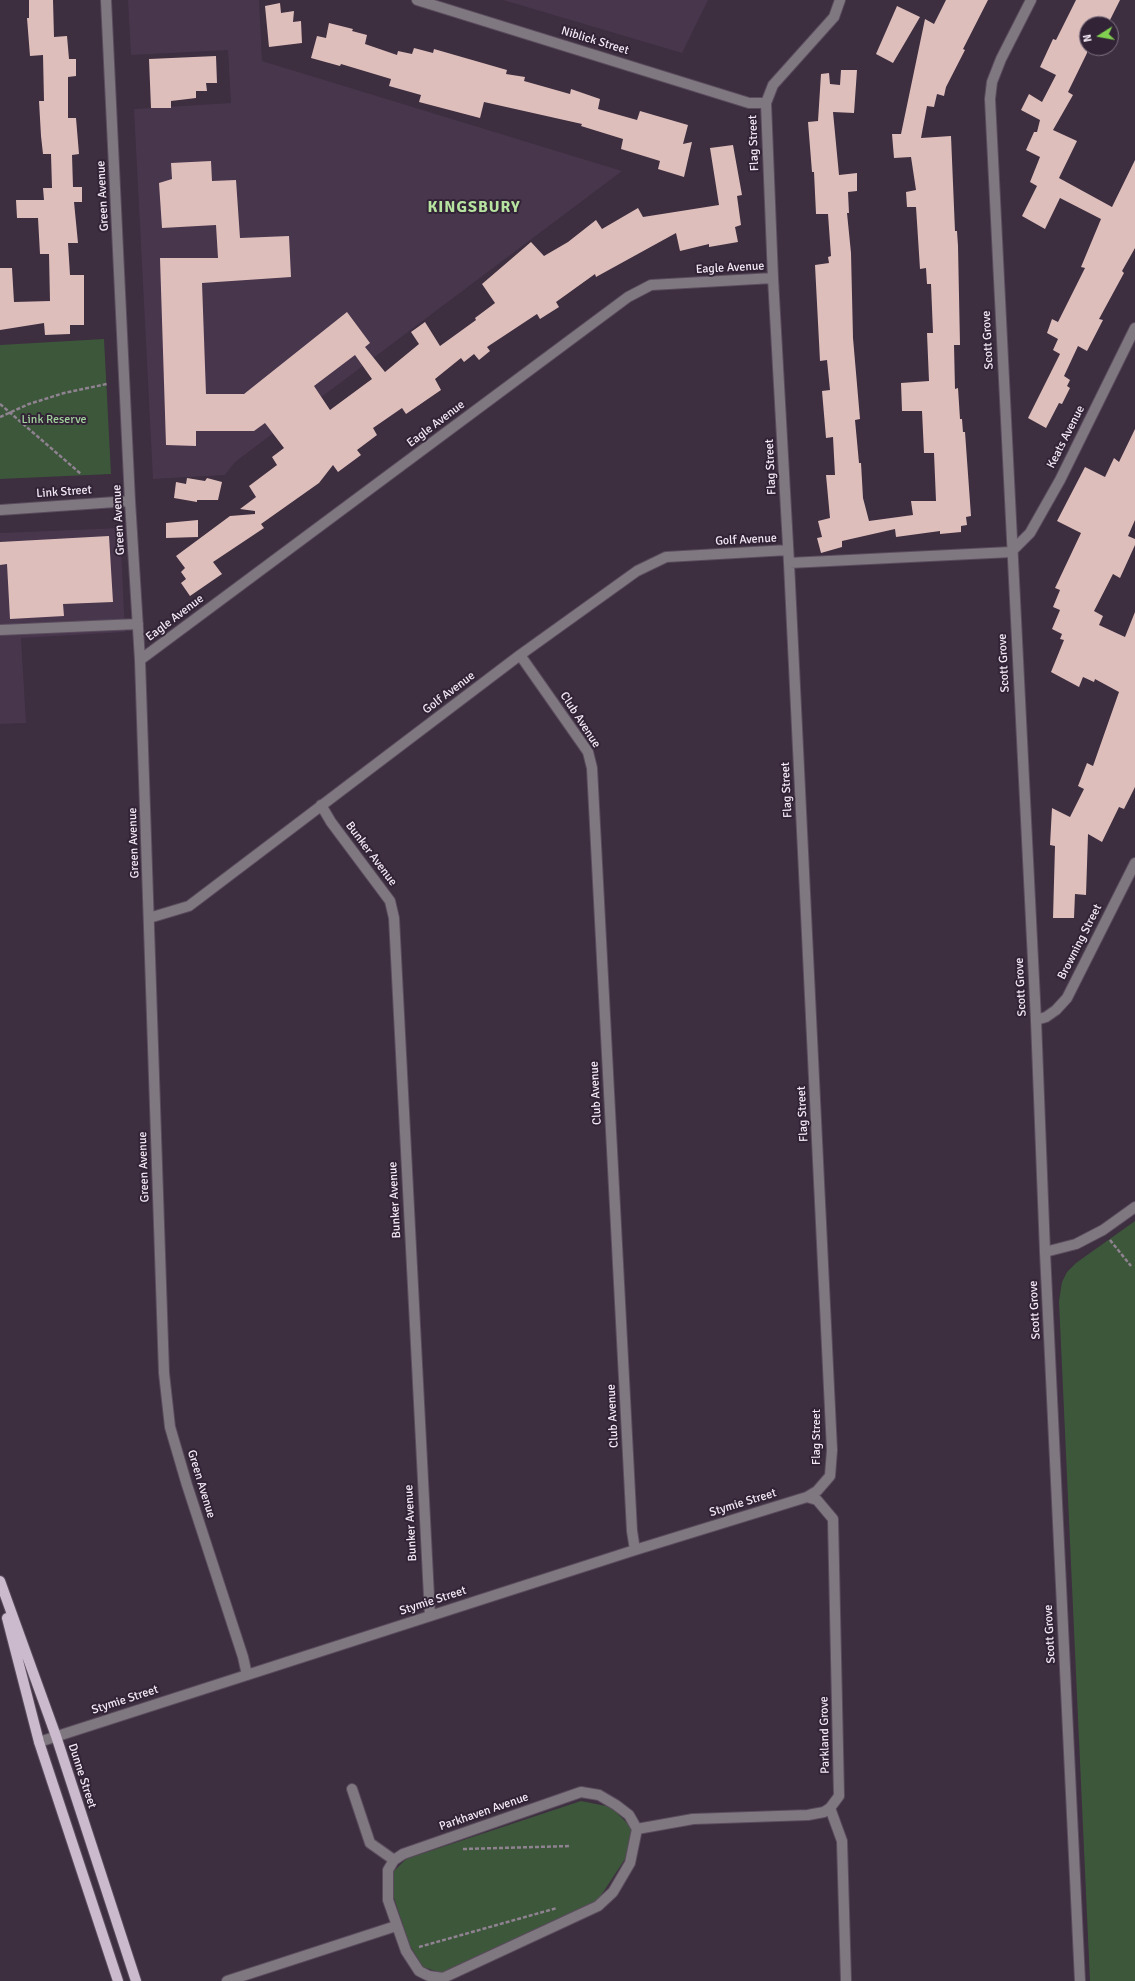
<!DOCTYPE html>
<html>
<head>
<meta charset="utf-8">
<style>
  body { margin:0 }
  #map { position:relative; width:1135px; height:1981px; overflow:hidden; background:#3d2e40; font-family:Signika,sans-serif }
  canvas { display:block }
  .north { position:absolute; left:1079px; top:16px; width:40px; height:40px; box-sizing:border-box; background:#322436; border:1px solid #7f7382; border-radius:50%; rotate:259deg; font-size:11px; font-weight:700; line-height:16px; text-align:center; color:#f3e9f5 }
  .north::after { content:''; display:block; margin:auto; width:14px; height:18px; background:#82d050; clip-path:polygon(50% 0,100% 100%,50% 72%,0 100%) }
</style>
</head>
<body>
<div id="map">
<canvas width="1135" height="1981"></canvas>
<div class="north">N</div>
</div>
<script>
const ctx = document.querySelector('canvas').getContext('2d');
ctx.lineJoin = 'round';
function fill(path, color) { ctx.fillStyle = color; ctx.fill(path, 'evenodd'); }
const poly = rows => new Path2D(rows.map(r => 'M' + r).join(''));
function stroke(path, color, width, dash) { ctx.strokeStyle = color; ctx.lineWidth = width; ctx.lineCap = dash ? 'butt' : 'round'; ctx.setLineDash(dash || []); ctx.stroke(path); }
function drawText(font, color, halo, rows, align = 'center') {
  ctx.font = font + ' Signika,sans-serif'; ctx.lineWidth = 4; ctx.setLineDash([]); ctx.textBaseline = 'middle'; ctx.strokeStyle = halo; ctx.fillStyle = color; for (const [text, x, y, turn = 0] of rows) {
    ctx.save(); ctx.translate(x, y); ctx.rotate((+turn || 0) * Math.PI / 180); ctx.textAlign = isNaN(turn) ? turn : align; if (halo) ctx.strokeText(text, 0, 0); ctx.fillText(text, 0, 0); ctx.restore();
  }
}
fill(poly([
  [128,0,259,0,262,61,622,171,235,462,225,475,153,479,134,109,231,103,228,50,131,55],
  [503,0,708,0,682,53],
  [120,528,125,632,21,638,26,723,0,724,0,533]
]), '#48364d');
fill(poly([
  [104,339,111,474,0,479,0,345],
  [1135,1221,1135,1981,1090,1981,1059,1301,1062,1282,1067,1272,1076,1263],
  [581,1801,611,1807,632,1828,625,1859,596,1903,442,1973,423,1967,410,1946,394,1898,393,1872,406,1859]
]), '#3d573a');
fill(poly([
  [29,0,53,0,54,37,67,36,69,59,76,59,76,76,68,77,68,118,76,118,79,154,72,155,73,187,82,187,82,202,74,202,78,243,68,243,70,275,84,275,84,325,70,325,70,334,45,335,44,323,0,330,0,268,12,268,14,302,50,301,49,254,40,254,38,218,17,218,16,200,44,200,43,188,52,188,51,154,43,154,41,136,39,101,44,101,43,55,30,56,27,18,29,18],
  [946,0,988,0,963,49,965,50,946,87,944,96,937,94,934,107,927,106,921,138,951,136,955,231,957,231,958,246,960,345,954,345,955,389,958,388,960,419,962,419,963,432,965,432,971,516,966,517,967,525,961,526,961,532,940,534,940,531,896,537,895,529,842,541,842,547,821,553,817,538,822,537,818,521,830,518,826,475,835,475,833,437,826,438,822,391,830,390,827,360,820,361,815,265,829,263,828,257,831,256,828,214,816,214,814,172,812,172,808,122,818,121,821,74,829,73,830,84,840,85,841,70,857,70,854,113,833,112,839,175,857,173,857,191,848,192,849,213,847,213,851,253,853,338,860,419,855,420,859,463,861,463,863,498,869,521,913,515,911,501,936,501,934,453,924,453,922,411,902,411,901,383,929,381,927,333,933,333,931,284,927,284,926,268,920,269,916,207,907,207,906,192,916,190,911,157,894,158,892,134,901,134,925,19,934,24],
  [1076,0,1120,0,1108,24,1087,24,1087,53,1068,92,1073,95,1053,130,1077,141,1059,178,1112,207,1135,160,1135,248,1122,271,1124,273,1099,319,1103,320,1087,351,1078,346,1064,376,1070,380,1067,386,1070,388,1062,404,1059,403,1046,428,1028,418,1060,354,1053,350,1058,339,1047,333,1052,319,1058,322,1085,268,1081,267,1101,219,1060,198,1045,229,1022,216,1037,186,1030,182,1040,157,1026,150,1034,132,1037,132,1040,120,1021,110,1029,94,1042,102,1056,75,1040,67,1053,39,1056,40],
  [280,3,281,13,294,11,293,22,301,21,302,43,269,47,265,6],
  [897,6,920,17,893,63,876,54],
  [329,23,353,29,352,31,367,35,365,44,397,55,398,51,412,54,414,48,433,53,434,49,507,70,506,74,525,77,524,81,570,94,571,89,600,99,598,109,637,120,640,111,688,125,683,144,692,142,684,177,658,169,660,161,621,149,623,139,581,126,582,124,484,102,480,118,419,102,421,95,389,86,391,79,341,64,340,66,311,58,317,36,326,38],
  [216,56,217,83,206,83,207,91,196,91,196,98,171,101,171,108,151,108,149,59],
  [733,145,742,195,737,196,741,225,735,227,738,242,709,247,709,244,680,251,676,233,596,277,595,274,556,302,559,307,540,319,537,314,487,347,490,351,479,360,474,354,464,362,461,358,435,379,441,390,406,414,402,408,373,428,377,435,357,450,361,455,338,472,333,465,319,483,261,524,264,528,213,562,222,574,190,596,181,583,186,579,181,572,185,568,176,556,230,516,255,514,255,511,240,509,256,497,249,486,277,465,272,457,284,448,265,423,254,431,196,431,196,446,166,445,160,258,218,258,216,225,162,228,159,183,172,179,171,163,211,161,212,181,236,180,240,238,289,236,291,277,202,283,206,394,244,394,347,312,370,343,365,347,385,372,419,344,411,332,425,322,440,346,476,320,475,318,495,303,482,284,531,242,544,256,568,242,596,220,602,229,638,208,643,217,719,205,710,148],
  [355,355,372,379,330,410,314,386],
  [1135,429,1135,520,1128,536,1135,539,1135,545,1120,578,1113,574,1094,611,1103,616,1099,625,1125,637,1135,612,1135,787,1124,809,1119,807,1102,842,1088,834,1086,895,1075,894,1074,918,1053,918,1055,846,1050,845,1052,808,1070,817,1084,789,1078,786,1087,763,1093,766,1119,692,1095,679,1094,682,1083,677,1079,687,1051,672,1064,640,1060,639,1062,634,1052,629,1060,610,1053,607,1060,590,1055,588,1081,533,1057,521,1085,467,1105,477,1114,458,1119,462],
  [187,478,205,481,207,478,222,482,218,500,197,500,197,502,174,498,176,482,186,484],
  [198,520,198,537,166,538,166,523],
  [109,536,113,602,63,604,64,616,10,619,7,564,0,565,0,542]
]), '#debebb');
const minor = poly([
  [106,0,130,501,140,660,164,1373,170,1427,187,1485,243,1657,247,1675],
  [417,0,749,103,766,103],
  [1031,0,1001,59,992,82,990,99,1036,1020,1045,1252,1080,1981],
  [0,510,130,501],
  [789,563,1011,552,1030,533,1060,480,1135,328],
  [0,630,138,624],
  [520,655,588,752,592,768,632,1531,635,1550],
  [140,660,628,297,651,285,773,278],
  [321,805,331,822,390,901,394,918,430,1616],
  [149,918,189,906,520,655,637,571,666,557,788,550],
  [1036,1020,1046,1017,1056,1010,1067,998,1135,863],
  [1045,1252,1076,1244,1103,1230,1135,1207],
  [39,1742,635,1550,807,1497,817,1491,830,1476,832,1450,789,563,773,278,766,103,773,85,834,17,840,0],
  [352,1789,370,1843,394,1860],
  [581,1792,599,1795,616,1805,629,1815,637,1829,630,1863,613,1892,598,1906,443,1978,429,1976,419,1971,406,1951,388,1900,388,1870,394,1860,403,1854,581,1792],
  [830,1808,842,1841,846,1981],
  [637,1829,693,1819,808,1815,824,1812,830,1808,839,1796,833,1519,817,1500,807,1497],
  [227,1981,396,1926]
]);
const major = poly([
  [0,1581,56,1736,136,1981],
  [7,1618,39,1742,118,1981]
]);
stroke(minor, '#5a4c5d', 12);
stroke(major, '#5a4c5d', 12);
stroke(poly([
  [0,404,81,474],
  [0,417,29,404,64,393,107,384],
  [1110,1240,1131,1266],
  [463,1849,571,1846],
  [419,1947,557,1908]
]), '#8f8291', 2.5, [4, 2]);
stroke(minor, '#807881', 10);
stroke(major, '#cbbacd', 10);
drawText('12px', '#f3e9f5', '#322436', [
  ["Niblick Street",595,41,17],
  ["Flag Street",754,143,-92],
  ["Green Avenue",103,196,-93],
  ["Eagle Avenue",730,268,-3],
  ["Scott Grove",988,340,-93],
  ["Eagle Avenue",436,424,-37],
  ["Keats Avenue",1066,437,-63],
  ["Flag Street",771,467,-93],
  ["Link Street",64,492,-4],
  ["Green Avenue",119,520,-93],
  ["Golf Avenue",746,540,-3],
  ["Eagle Avenue",175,618,-37],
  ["Scott Grove",1004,663,-93],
  ["Golf Avenue",449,693,-37],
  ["Club Avenue",580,720,57],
  ["Flag Street",787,790,-93],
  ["Green Avenue",134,843,-92],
  ["Bunker Avenue",371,854,53],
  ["Browning Street",1080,942,-63],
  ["Scott Grove",1021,987,-93],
  ["Club Avenue",596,1093,-93],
  ["Flag Street",803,1114,-93],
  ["Green Avenue",144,1167,-92],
  ["Bunker Avenue",395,1200,-93],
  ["Scott Grove",1035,1310,-93],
  ["Club Avenue",613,1416,-93],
  ["Flag Street",817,1437,-90],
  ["Green Avenue",201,1484,73],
  ["Stymie Street",743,1503,-17],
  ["Bunker Avenue",411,1523,-93],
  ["Stymie Street",433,1601,-18],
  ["Scott Grove",1050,1634,-93],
  ["Stymie Street",125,1700,-18],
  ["Parkland Grove",825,1735,-91],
  ["Dunne Street",82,1776,72],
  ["Parkhaven Avenue",484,1812,-19]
]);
drawText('12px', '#a2d39d', '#322436', [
  ["Link Reserve",54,420]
]);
ctx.letterSpacing = '1px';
drawText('bold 16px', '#b7e3a1', '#322436', [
  ["KINGSBURY",474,208]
]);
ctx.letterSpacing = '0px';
</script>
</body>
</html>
